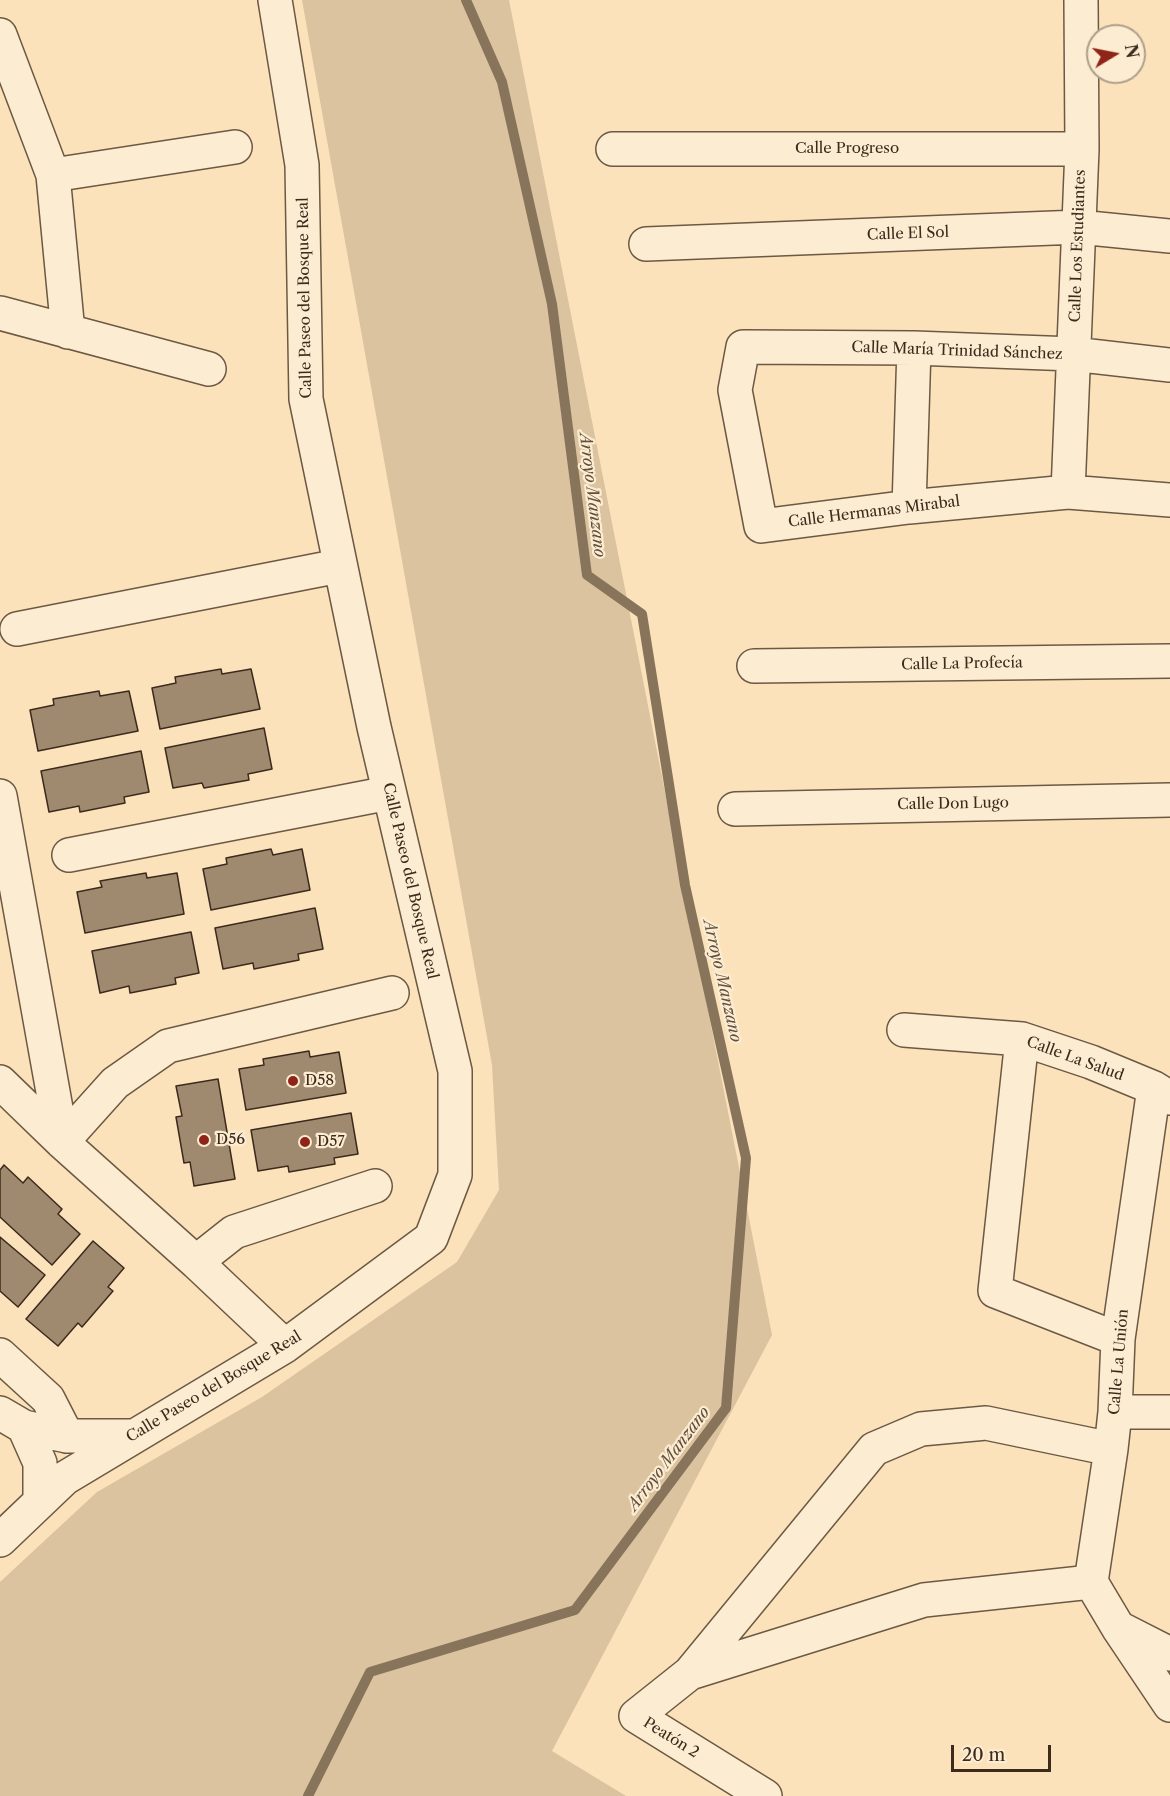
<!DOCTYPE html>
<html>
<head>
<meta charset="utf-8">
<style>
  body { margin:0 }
  #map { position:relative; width:1170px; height:1796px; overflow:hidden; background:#fbe2ba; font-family:"Libre Caslon Text",serif }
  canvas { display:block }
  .north { position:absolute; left:1086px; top:24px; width:60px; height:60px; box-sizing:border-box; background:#fcecd2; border:2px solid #af9f8a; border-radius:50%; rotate:80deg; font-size:16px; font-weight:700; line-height:24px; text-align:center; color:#3c2b1d }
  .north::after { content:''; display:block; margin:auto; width:21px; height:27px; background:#8f2418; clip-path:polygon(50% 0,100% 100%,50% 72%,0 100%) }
  .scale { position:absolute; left:951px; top:1745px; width:100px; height:27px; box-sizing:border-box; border:3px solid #3c2b1d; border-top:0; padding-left:8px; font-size:18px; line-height:21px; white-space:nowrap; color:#3c2b1d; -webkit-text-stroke:4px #fcecd2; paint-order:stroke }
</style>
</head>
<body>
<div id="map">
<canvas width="1170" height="1796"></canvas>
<div class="north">N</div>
<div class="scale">20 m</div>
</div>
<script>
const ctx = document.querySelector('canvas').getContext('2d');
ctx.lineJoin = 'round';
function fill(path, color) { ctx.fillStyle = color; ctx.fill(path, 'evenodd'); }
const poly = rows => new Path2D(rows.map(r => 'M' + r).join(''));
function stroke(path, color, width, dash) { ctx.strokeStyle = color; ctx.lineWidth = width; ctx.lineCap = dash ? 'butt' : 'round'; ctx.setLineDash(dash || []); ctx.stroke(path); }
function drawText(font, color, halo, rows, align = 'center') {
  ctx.font = font + ' "Libre Caslon Text",serif'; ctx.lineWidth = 4.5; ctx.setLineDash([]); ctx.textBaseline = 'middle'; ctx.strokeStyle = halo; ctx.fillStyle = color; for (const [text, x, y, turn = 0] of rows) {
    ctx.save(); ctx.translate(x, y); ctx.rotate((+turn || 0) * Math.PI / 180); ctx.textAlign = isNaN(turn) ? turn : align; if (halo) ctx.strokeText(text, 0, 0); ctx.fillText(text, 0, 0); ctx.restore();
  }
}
fill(poly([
  [302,0,509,0,772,1335,552,1751,626,1796,0,1796,0,1582,97,1492,262,1397,457,1262,499,1190,492,1065]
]), '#dbc39f');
stroke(poly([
  [308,1796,370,1672,575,1610,726,1408,746,1158,685,885,642,614,587,575,552,304,502,82,466,0]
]), '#88745b', 10);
const building = poly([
  [221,669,222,674,251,669,260,709,160,729,152,688,176,683,175,677,221,669],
  [99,691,100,696,129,691,138,731,38,751,30,710,54,705,53,699,99,691],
  [264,728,272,769,248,774,249,780,204,788,202,783,173,788,165,748,264,728],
  [141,751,149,792,124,797,125,803,80,812,79,806,49,812,41,771,141,751],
  [271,849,273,855,302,849,310,890,211,910,203,869,227,864,226,858,271,849],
  [146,873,147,878,177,873,184,914,85,933,77,892,102,887,100,881,146,873],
  [315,908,323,949,298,954,299,960,254,969,253,963,223,969,215,928,315,908],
  [191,932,199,973,175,978,176,984,130,993,129,986,100,993,92,951,191,932],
  [309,1051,310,1057,339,1052,346,1093,246,1110,239,1069,264,1065,263,1059,309,1051],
  [218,1079,235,1179,194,1186,190,1162,184,1163,176,1117,182,1116,176,1086,218,1079],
  [351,1113,358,1154,334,1158,335,1164,289,1172,288,1166,258,1171,251,1130,351,1113],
  [4,1165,23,1183,28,1177,62,1209,58,1214,80,1234,52,1265,0,1217,0,1170,4,1165],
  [0,1237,45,1275,18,1307,0,1291,0,1237],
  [93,1241,124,1268,108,1287,113,1291,82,1327,78,1323,58,1346,26,1319,93,1241]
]);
fill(building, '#9f8a6f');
stroke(building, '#3c2b1d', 1.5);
const minor = poly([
  [0,35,53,175,68,332],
  [613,149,1082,149],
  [53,175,235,147],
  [646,244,1079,227,1170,236],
  [0,313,209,369],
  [1170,365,1073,354,914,348,743,347,735,390,761,526,909,507,1068,492,1170,500],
  [1068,492,1082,149,1081,0],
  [909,507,914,348],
  [17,629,339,566],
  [754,666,1170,661],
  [0,796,62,1142],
  [735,809,1170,800],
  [69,855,389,793],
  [904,1030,1022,1039,1091,1062,1154,1088,1170,1098],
  [1022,1039,995,1291,1118,1339],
  [0,1082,62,1142,196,1262,285,1346],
  [1154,1088,1118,1339,1115,1412,1111,1449,1091,1582,1119,1629,1170,1705],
  [62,1142,115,1083,168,1046,392,993],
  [196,1262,234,1232,375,1186],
  [0,1355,48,1399,67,1436],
  [1115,1412,1170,1412],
  [0,1413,24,1427,67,1436,133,1436],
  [24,1427,40,1463,40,1501],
  [0,1540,65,1478,285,1346,431,1238,455,1175,455,1071,374,727,306,399,302,165,275,0],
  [1121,1629,1170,1654],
  [690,1673,924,1600,1091,1582],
  [765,1796,636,1716,690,1673,874,1449,921,1429,986,1423,1111,1449]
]);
stroke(minor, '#6c5944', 36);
stroke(minor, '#fcecd2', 33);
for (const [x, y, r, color] of [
  [293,1081,6,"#8f2418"],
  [204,1140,6,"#8f2418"],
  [305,1142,6,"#8f2418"]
]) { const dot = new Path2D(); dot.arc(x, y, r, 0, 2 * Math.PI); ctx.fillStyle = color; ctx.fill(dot); stroke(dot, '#fcecd2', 2); }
drawText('15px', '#3c2b1d', '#fcecd2', [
  ["Calle Progreso",847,149],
  ["Calle El Sol",908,234,-2],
  ["Calle Los Estudiantes",1078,246,-88],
  ["Calle Paseo del Bosque Real",305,298,-91],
  ["Calle María Trinidad Sánchez",957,351,2],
  ["Calle Hermanas Mirabal",874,512,-7],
  ["Calle La Profecía",962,664,-1],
  ["Calle Don Lugo",953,804,-1],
  ["Calle Paseo del Bosque Real",410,881,77],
  ["Calle La Salud",1075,1059,20],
  ["Calle La Unión",1119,1362,-85],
  ["Calle Paseo del Bosque Real",214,1387,-31],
  ["Peatón 2",671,1738,32]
]);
drawText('15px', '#3c2b1d', '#fcecd2', [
  ["D58",305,1081],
  ["D56",216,1140],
  ["D57",317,1142]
], 'left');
drawText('italic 16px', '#624f3c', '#fcecd2', [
  ["Arroyo Manzano",592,495,83],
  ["Arroyo Manzano",722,981,77],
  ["Arroyo Manzano",669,1459,-53]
]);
</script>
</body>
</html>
